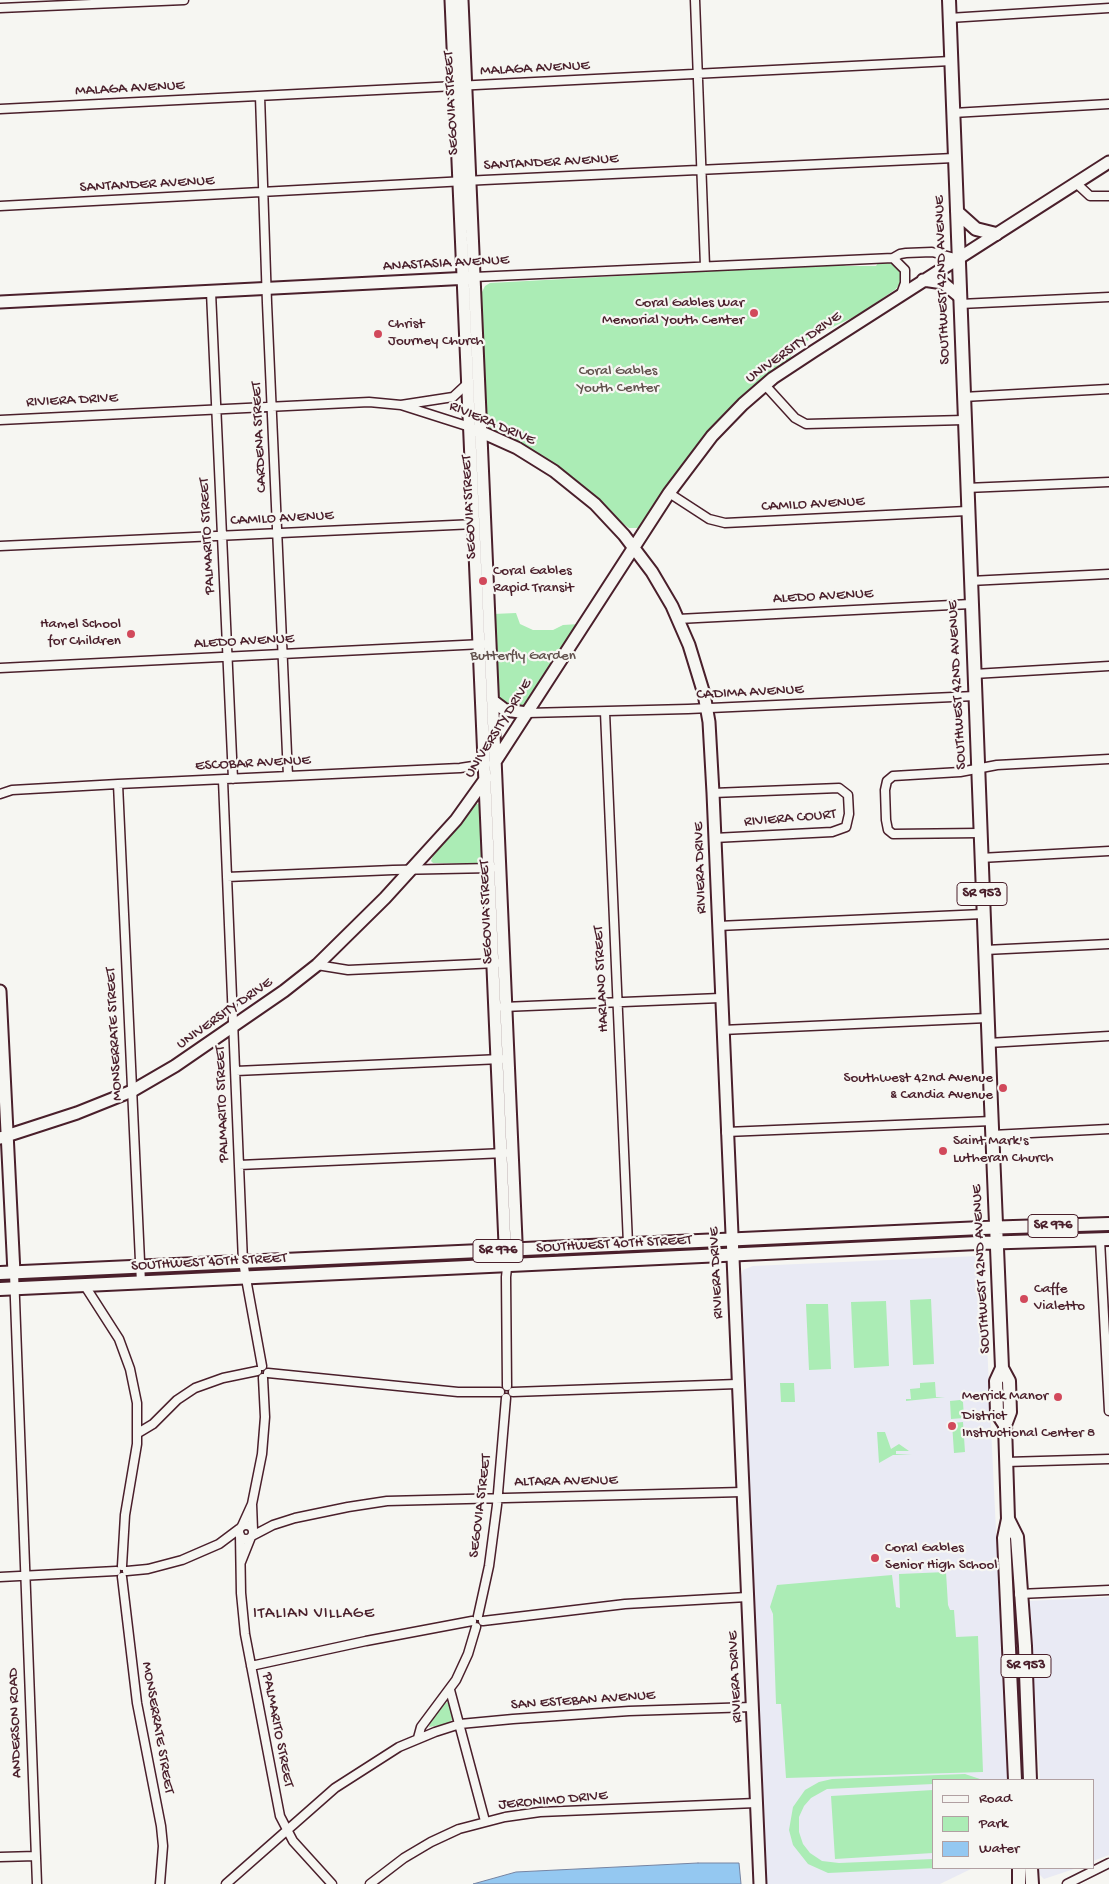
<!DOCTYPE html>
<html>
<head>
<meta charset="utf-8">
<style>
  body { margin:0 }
  #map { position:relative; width:1109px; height:1884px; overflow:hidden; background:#f6f6f2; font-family:"Gochi Hand",sans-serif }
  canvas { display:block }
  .legend { position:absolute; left:932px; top:1779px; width:162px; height:90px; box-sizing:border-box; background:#f6f6f2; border:1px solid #b1a0a2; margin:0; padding:6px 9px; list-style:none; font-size:15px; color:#4a1f2b }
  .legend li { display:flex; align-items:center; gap:10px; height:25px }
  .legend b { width:25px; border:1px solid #b1a0a2 }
</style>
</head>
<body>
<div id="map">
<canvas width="1109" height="1884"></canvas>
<ul class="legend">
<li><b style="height:6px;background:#f6f6f2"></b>Road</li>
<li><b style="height:14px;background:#abecb5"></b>Park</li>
<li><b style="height:14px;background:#94c8f1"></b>Water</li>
</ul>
</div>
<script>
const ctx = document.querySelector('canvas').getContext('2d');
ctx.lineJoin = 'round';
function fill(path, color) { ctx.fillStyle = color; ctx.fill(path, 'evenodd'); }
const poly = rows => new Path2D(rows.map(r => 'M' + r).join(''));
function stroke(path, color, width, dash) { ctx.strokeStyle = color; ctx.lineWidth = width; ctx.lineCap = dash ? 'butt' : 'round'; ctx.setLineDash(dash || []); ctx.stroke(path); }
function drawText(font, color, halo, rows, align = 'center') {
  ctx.font = font + ' "Gochi Hand",sans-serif'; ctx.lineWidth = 4.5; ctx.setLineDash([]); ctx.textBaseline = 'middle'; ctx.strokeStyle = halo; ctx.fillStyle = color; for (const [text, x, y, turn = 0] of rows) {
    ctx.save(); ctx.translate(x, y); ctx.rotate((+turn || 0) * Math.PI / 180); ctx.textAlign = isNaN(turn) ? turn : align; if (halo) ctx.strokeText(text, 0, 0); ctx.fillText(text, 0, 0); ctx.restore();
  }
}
fill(poly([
  [978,1256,983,1261,1008,1780,933,1780,933,1868,973,1868,940,1884,765,1884,741,1276,743,1270,753,1266],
  [1109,1597,1109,1855,1093,1861,1093,1780,1040,1780,1027,1601],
  [1039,1868,1077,1868,1044,1879,1039,1874]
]), '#e9eaf4');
fill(poly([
  [880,260,894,262,901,268,903,280,896,289,858,315,818,334,795,349,789,360,753,388,641,527,637,528,629,528,513,441,493,431,486,423,480,296,485,286,490,283,840,264,846,266,876,266],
  [516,613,520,624,533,630,553,630,563,625,579,624,521,708,513,709,497,698,493,614],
  [475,803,481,805,484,857,478,863,474,864,433,863,431,861,433,856],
  [931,1299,934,1364,913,1365,910,1300],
  [886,1301,889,1366,854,1368,851,1302],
  [806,1304,828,1304,831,1369,809,1370],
  [935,1382,936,1397,945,1397,906,1401,906,1399,911,1399,910,1389,920,1388,920,1383],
  [780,1383,794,1383,795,1402,781,1402],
  [960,1400,963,1402,964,1418,951,1419,950,1401],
  [963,1422,965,1452,954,1453,952,1423],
  [877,1432,885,1432,891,1449,899,1444,909,1451,896,1451,896,1454,912,1455,893,1455,879,1463],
  [946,1572,948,1605,950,1610,954,1610,956,1637,978,1636,983,1772,786,1778,781,1704,776,1704,773,1614,770,1607,777,1585,892,1575,896,1607,900,1608,899,1574],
  [448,1702,453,1719,447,1724,429,1727,430,1723,444,1704],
  [965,1774,983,1780,933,1780,933,1784,827,1789,811,1798,804,1806,799,1817,799,1832,803,1844,810,1853,822,1861,839,1863,933,1859,933,1868,937,1868,828,1873,808,1864,793,1845,789,1830,793,1807,805,1790,819,1782,832,1779],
  [933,1790,933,1853,835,1859,831,1796]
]), '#abecb5');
const water = poly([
  [698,1863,739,1863,741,1884,473,1884,516,1872,698,1863]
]);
fill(water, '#94c8f1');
stroke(water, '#7684a2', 1);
const street = poly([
  [695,0,705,266],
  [0,8,184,0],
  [949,18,1109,8],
  [260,96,267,303,288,776],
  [0,109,951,61],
  [953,113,1109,104],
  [1076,183,1090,196,1109,196],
  [0,206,484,180,954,158],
  [893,258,905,270,905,283,901,294],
  [474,277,893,258,900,254,906,253,932,252,959,259],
  [211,292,233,779],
  [960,304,1109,297],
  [765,385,795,418,806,424,964,420],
  [963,397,1109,389],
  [401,405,453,397,468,383],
  [0,420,369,402,401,405,470,427],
  [966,488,1109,482],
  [669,493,709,519,725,523,967,511],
  [0,546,475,524],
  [970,581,1109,574],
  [678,619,971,604],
  [0,668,483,644],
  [974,674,1109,666],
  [605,712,628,1244],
  [527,713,688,709,975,696],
  [223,780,243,1262,262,1366],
  [118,784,141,1283],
  [713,793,839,788,848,795,849,814,846,827,832,832,714,838],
  [0,794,12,790,118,784,460,768,486,764],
  [979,833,893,834,888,830,886,820,885,790,887,781,893,776,960,772,997,765,1109,759],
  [980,858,1109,851],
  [227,877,393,870,492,868],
  [718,926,983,914],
  [985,950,1109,944],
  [317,965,348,970,497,963],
  [503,1007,720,998],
  [722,1030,987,1018],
  [988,1043,1109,1036],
  [236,1071,501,1059],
  [726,1132,992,1121],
  [992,1135,1109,1129],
  [239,1165,505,1153],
  [1100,1240,1109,1411],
  [14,1273,37,1884],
  [85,1286,119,1339,130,1369,137,1403,137,1444,125,1515,122,1566],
  [268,1373,458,1392,500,1392],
  [507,1386,506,1277,509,1250],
  [513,1392,737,1384],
  [138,1433,153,1424,177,1400,195,1388,223,1378,257,1371],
  [1006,1462,1109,1459],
  [252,1504,253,1530],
  '239 1532a7 7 0 1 1 14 0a7 7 0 1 1-14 0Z',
  [242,1526,252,1504,262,1454,265,1417,263,1378],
  [240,1535,241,1593,245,1634,280,1816,293,1841,332,1884],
  [252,1536,273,1525,295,1518,348,1507,387,1501,742,1492],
  [241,1562,251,1537],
  [127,1571,148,1569,182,1560,219,1544,239,1529],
  [0,1577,116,1571],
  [122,1577,137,1703,161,1826,163,1846,160,1884],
  [1019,1594,1109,1590],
  [478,1616,489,1566,497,1505,506,1398],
  [483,1621,625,1604,747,1597],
  [251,1666,366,1641,472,1621],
  [450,1690,485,1821],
  [418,1738,421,1727,456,1680,468,1654,476,1627],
  [0,1857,36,1856],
  [226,1884,335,1788,399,1747,435,1732,460,1724,513,1719,629,1711,752,1707],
  [370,1884,404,1858,431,1842,459,1829,505,1817,540,1812,756,1803],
  [1067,1884,1109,1863]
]);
const secondary = poly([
  [451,0,505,1244,509,1250,516,1243,516,1240,462,0],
  [923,280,943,283,960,297],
  [0,302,470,278],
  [477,430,517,448,554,471,595,504,624,535,652,572,672,606,689,645,704,694,709,722,713,793,760,1884],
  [493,701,505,710,527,713],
  [495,762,669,493,712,436,743,404,773,378,814,351,1109,162],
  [0,991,14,1273],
  [0,1138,77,1113,132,1091,175,1066,284,991,317,965,385,898,456,820,486,778]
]);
const primary = poly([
  [949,0,991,1104,1002,1368,1009,1381,1010,1412,1005,1425,1008,1519,1004,1538,1015,1780],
  [957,212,976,229,996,234],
  [0,1273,982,1228,1109,1224],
  [0,1289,978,1243,1109,1239],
  [1002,1368,996,1381,997,1413,1005,1425],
  [1008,1519,1017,1537,1025,1646,1030,1780],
  [1019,1868,1019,1884],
  [1031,1868,1032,1884]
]);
stroke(street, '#4a1f2b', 11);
stroke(secondary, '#4a1f2b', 15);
stroke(primary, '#4a1f2b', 16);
stroke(street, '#f6f6f2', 8);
stroke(secondary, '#f6f6f2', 11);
stroke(primary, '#f6f6f2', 12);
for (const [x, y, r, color] of [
  [754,313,5,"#d1495b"],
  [378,334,5,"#d1495b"],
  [483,581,5,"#d1495b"],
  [131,634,5,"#d1495b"],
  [1003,1088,5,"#d1495b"],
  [943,1151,5,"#d1495b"],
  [1024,1299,5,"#d1495b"],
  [1058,1397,5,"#d1495b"],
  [952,1426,5,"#d1495b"],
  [875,1558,5,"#d1495b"]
]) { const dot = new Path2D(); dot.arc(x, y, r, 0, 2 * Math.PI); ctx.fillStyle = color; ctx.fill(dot); stroke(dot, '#f6f6f2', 2); }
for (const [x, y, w] of [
  [982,894,50],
  [1053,1226,50],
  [498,1251,50],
  [1026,1666,50]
]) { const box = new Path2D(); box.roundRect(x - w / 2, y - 11.5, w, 23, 4); ctx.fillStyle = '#f6f6f2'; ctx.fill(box); stroke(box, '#4a1f2b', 1); }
drawText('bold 14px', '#4a1f2b', null, [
  ["SR 953",982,894],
  ["SR 976",1053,1226],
  ["SR 976",498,1251],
  ["SR 953",1026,1666]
]);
drawText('15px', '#4a1f2b', '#f6f6f2', [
  ["MALAGA AVENUE",535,69,-3],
  ["MALAGA AVENUE",130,89,-3],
  ["SEGOVIA STREET",452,103,-93],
  ["SANTANDER AVENUE",551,163,-3],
  ["SANTANDER AVENUE",147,185,-3],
  ["ANASTASIA AVENUE",446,264,-3],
  ["SOUTHWEST 42ND AVENUE",943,280,-92],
  ["UNIVERSITY DRIVE",794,348,-35],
  ["RIVIERA DRIVE",72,401,-3],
  ["RIVIERA DRIVE",492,424,23],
  ["CARDENA STREET",260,437,-93],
  ["CAMILO AVENUE",813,505,-3],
  ["SEGOVIA STREET",470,507,-93],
  ["CAMILO AVENUE",282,519,-3],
  ["PALMARITO STREET",208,536,-93],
  ["ALEDO AVENUE",823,597,-3],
  ["ALEDO AVENUE",244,642,-3],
  ["SOUTHWEST 42ND AVENUE",958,685,-93],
  ["CADIMA AVENUE",750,693,-3],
  ["UNIVERSITY DRIVE",499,729,-58],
  ["ESCOBAR AVENUE",253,764,-3],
  ["RIVIERA COURT",790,819,-5],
  ["RIVIERA DRIVE",701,868,-92],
  ["SEGOVIA STREET",487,912,-92],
  ["HARLANO STREET",602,979,-93],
  ["UNIVERSITY DRIVE",225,1014,-35],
  ["MONSERRATE STREET",115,1034,-93],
  ["PALMARITO STREET",223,1104,-92],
  ["SOUTHWEST 40TH STREET",614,1245,-3],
  ["SOUTHWEST 40TH STREET",209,1263,-3],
  ["SOUTHWEST 42ND AVENUE",982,1269,-93],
  ["RIVIERA DRIVE",717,1273,-93],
  ["ALTARA AVENUE",566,1482,-1],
  ["SEGOVIA STREET",481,1506,-83],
  ["RIVIERA DRIVE",736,1677,-93],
  ["SAN ESTEBAN AVENUE",583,1701,-4],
  ["ANDERSON ROAD",16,1723,-92],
  ["MONSERRATE STREET",157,1728,80],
  ["PALMARITO STREET",277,1730,79],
  ["JERONIMO DRIVE",553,1801,-5]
]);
drawText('15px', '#4a1f2b', '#f6f6f2', [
  ["Coral Gables War",744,304,"right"],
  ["Memorial Youth Center",744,321,"right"],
  ["Christ",388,325],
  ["Journey Church",388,342],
  ["Coral Gables",493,572],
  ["Rapid Transit",493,589],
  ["Hamel School",121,625,"right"],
  ["for Children",121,642,"right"],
  ["Southwest 42nd Avenue",993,1079,"right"],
  ["& Candia Avenue",993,1096,"right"],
  ["Saint Mark's",953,1142],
  ["Lutheran Church",953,1159],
  ["Caffe",1034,1290],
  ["Vialetto",1034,1307],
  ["Merrick Manor",1048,1397,"right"],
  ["District",962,1417],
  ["Instructional Center 8",962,1434],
  ["Coral Gables",885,1549],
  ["Senior High School",885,1566]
], 'left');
drawText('15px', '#62524e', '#f6f6f2', [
  ["Coral Gables",618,372],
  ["Youth Center",618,389],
  ["Butterfly Garden",523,657]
]);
ctx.letterSpacing = '1px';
drawText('16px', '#4a1f2b', '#f6f6f2', [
  ["ITALIAN VILLAGE",314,1615]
]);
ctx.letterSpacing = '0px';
</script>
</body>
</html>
